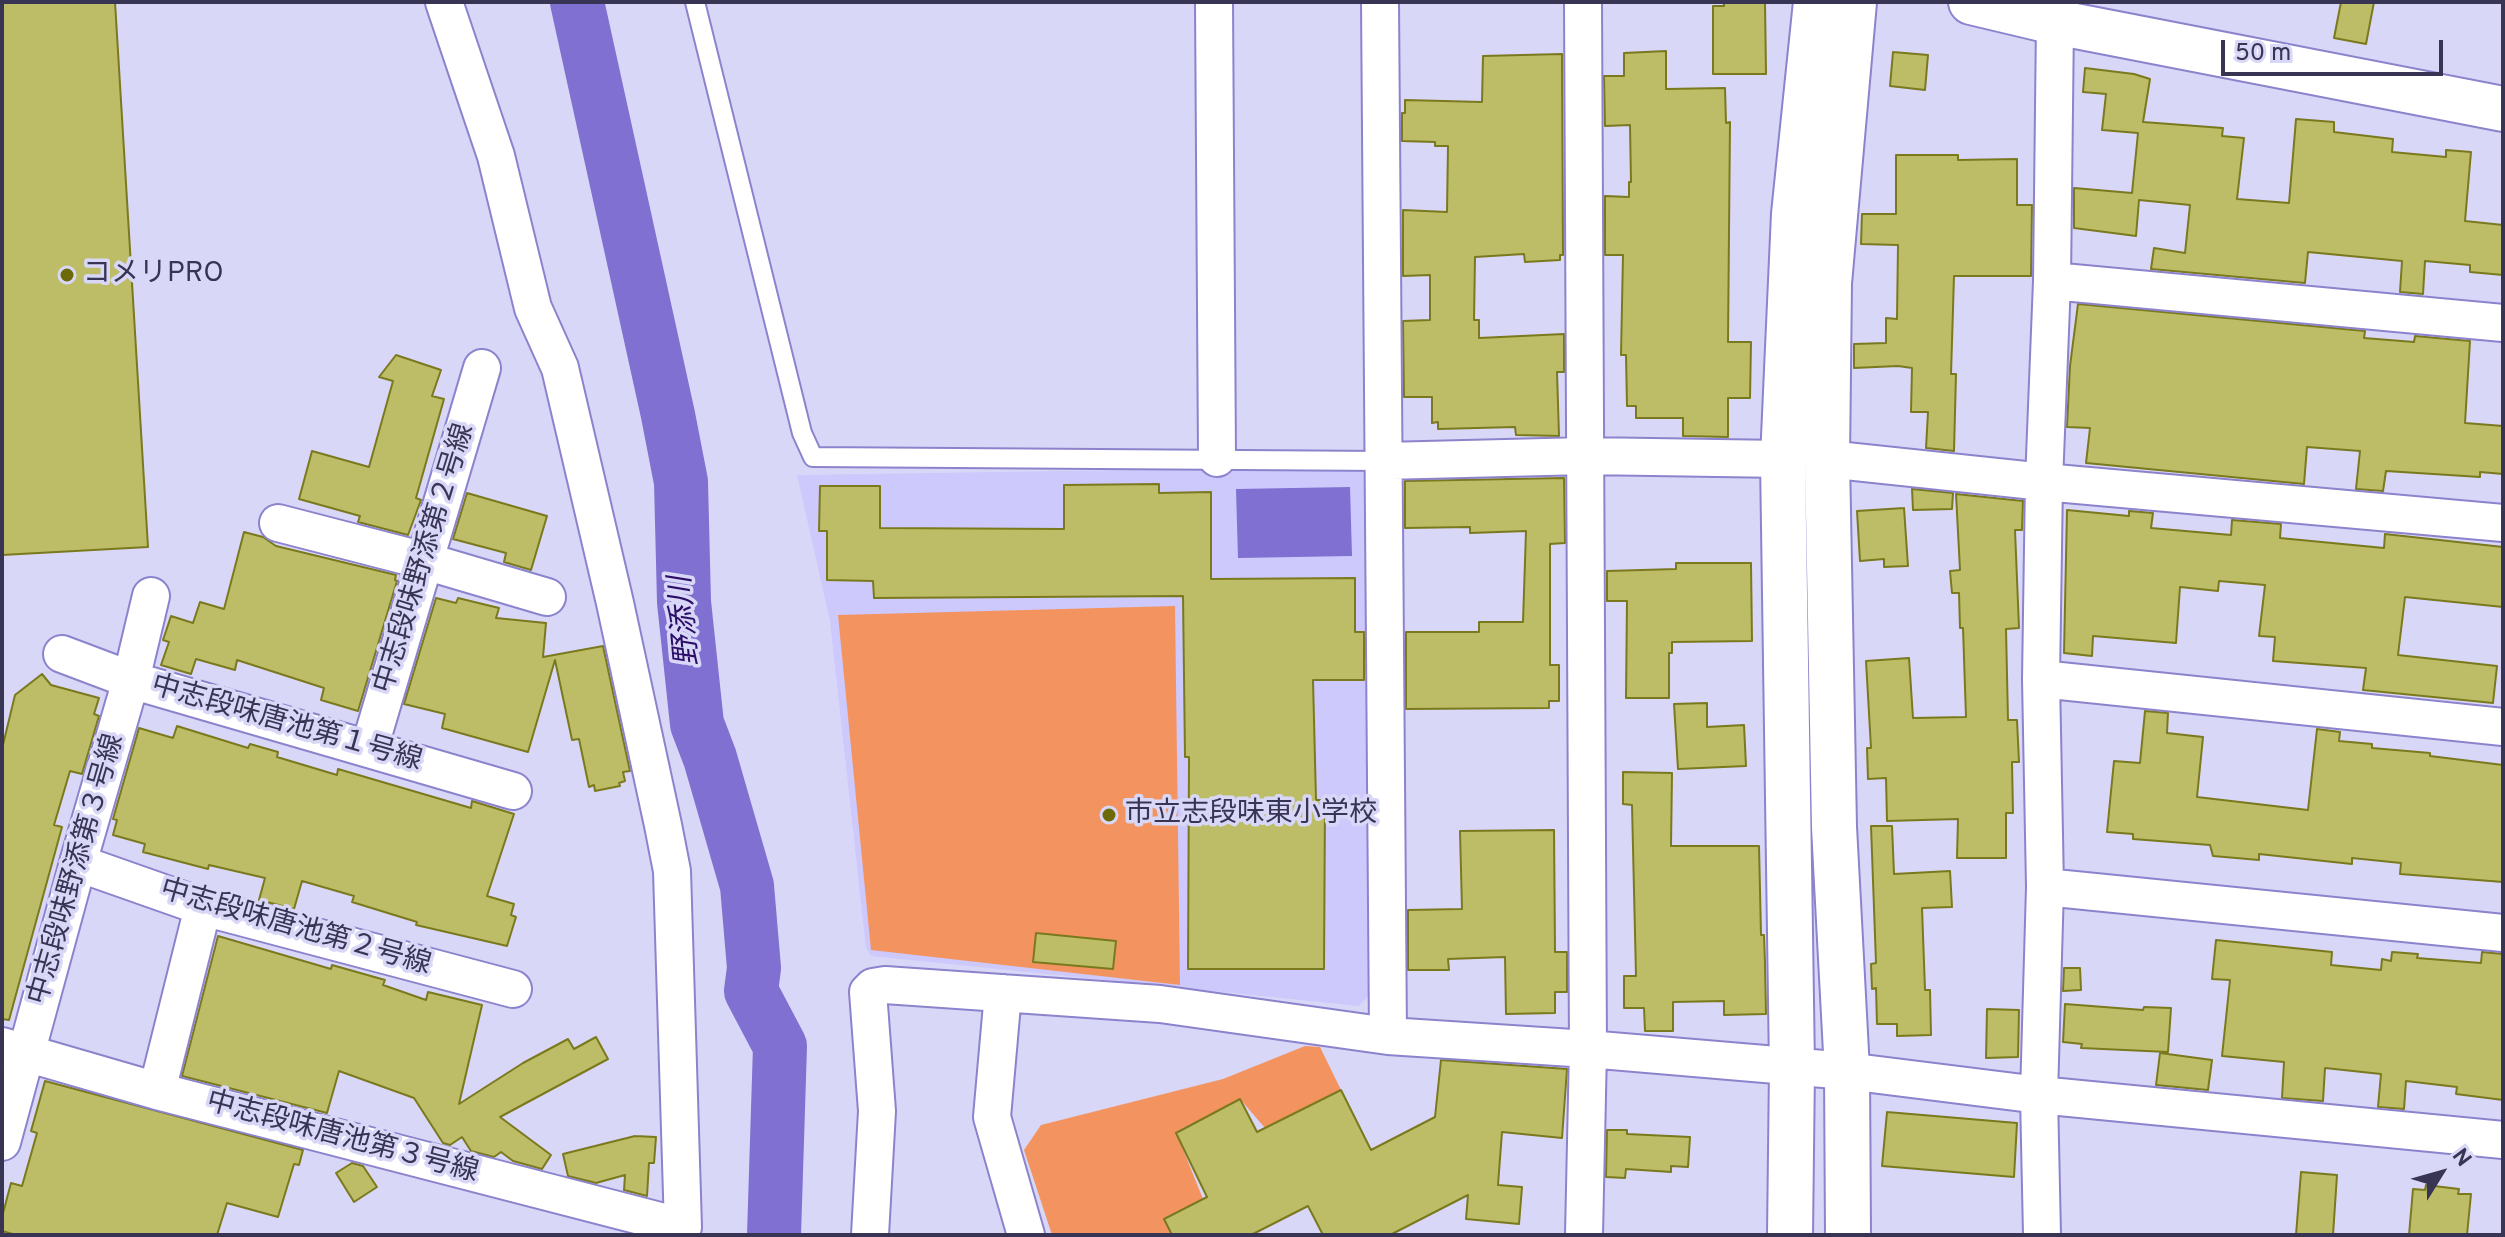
<!DOCTYPE html>
<html>
<head>
<meta charset="utf-8">
<style>
  body { margin:0 }
  #map { position:relative; width:2505px; height:1237px; overflow:hidden; background:#d9d7f7; font-family:Overpass,sans-serif }
  canvas { display:block }
  .frame { position:absolute; inset:0; border:4px solid #383554; pointer-events:none }
  .north { position:absolute; left:2401px; top:1133px; width:80px; height:80px; -webkit-text-stroke:6px #d9d7f7; paint-order:stroke; rotate:53deg; font-size:22px; font-weight:700; line-height:32px; text-align:center; color:#383554 }
  .north::after { content:''; display:block; margin:auto; width:28px; height:36px; background:#383554; clip-path:polygon(50% 0,100% 100%,50% 72%,0 100%) }
  .scale { position:absolute; left:2221px; top:40px; width:222px; height:36px; box-sizing:border-box; border:4px solid #383554; border-top:0; padding-left:10px; font-size:24px; line-height:28px; white-space:nowrap; color:#383554; -webkit-text-stroke:6px #d9d7f7; paint-order:stroke }
</style>
</head>
<body>
<div id="map">
<canvas width="2505" height="1237"></canvas>
<div class="frame"></div>
<div class="north">N</div>
<div class="scale">50 m</div>
</div>
<script>
const ctx = document.querySelector('canvas').getContext('2d');
ctx.lineJoin = 'round';
function fill(path, color) { ctx.fillStyle = color; ctx.fill(path, 'evenodd'); }
const poly = rows => new Path2D(rows.map(r => 'M' + r).join(''));
function stroke(path, color, width, dash) { ctx.strokeStyle = color; ctx.lineWidth = width; ctx.lineCap = dash ? 'butt' : 'round'; ctx.setLineDash(dash || []); ctx.stroke(path); }
function drawText(font, color, halo, rows, align = 'center') {
  ctx.font = font + ' Overpass,"Noto Sans JP",sans-serif'; ctx.lineWidth = 7; ctx.setLineDash([]); ctx.textBaseline = 'middle'; ctx.strokeStyle = halo; ctx.fillStyle = color; for (const [text, x, y, turn = 0] of rows) {
    ctx.save(); ctx.translate(x, y); ctx.rotate((+turn || 0) * Math.PI / 180); ctx.textAlign = isNaN(turn) ? turn : align; if (halo) ctx.strokeText(text, 0, 0); ctx.fillText(text, 0, 0); ctx.restore();
  }
}
fill(poly([
  [1130,470,1366,471,1369,995,1359,1006,871,956,866,948,830,621,797,475]
]), '#cdc9fd');
fill(poly([
  [1175,606,1180,985,871,950,838,615],
  [1305,1046,1320,1047,1341,1090,1265,1128,1240,1099,1176,1132,1203,1199,1164,1218,1172,1235,1052,1235,1024,1150,1041,1125,1223,1079]
]), '#f39460');
fill(poly([
  [1350,487,1352,556,1238,558,1236,489]
]), '#7f70d1');
stroke(poly([
  [577,2,668,415,681,482,684,602,697,724,710,758,747,886,754,968,751,991,780,1046,774,1235]
]), '#7f70d1', 54);
const building = poly([
  [2,2,115,2,148,547,2,555,2,2],
  [1724,2,1765,2,1766,74,1713,74,1713,6,1724,6,1724,2],
  [2341,2,2374,2,2366,44,2334,38,2341,2],
  [1666,51,1666,89,1725,88,1726,123,1730,122,1728,342,1751,342,1750,398,1728,398,1728,437,1683,436,1683,418,1636,418,1636,406,1627,406,1626,355,1621,355,1623,255,1605,255,1605,196,1629,197,1629,182,1631,182,1630,125,1605,126,1604,76,1624,76,1624,53,1666,51],
  [1893,52,1928,55,1925,90,1890,86,1893,52],
  [1562,54,1563,255,1560,255,1560,260,1525,262,1524,254,1475,257,1474,320,1479,320,1479,338,1564,334,1564,372,1557,372,1559,436,1516,435,1515,427,1438,429,1438,422,1432,423,1432,397,1404,397,1403,321,1430,320,1430,275,1403,276,1403,210,1447,212,1448,146,1435,146,1435,142,1402,141,1402,113,1405,113,1405,100,1482,102,1483,56,1562,54],
  [2085,68,2134,74,2150,79,2143,122,2223,128,2222,136,2244,138,2237,199,2289,203,2296,119,2334,122,2334,132,2393,139,2392,152,2446,157,2446,150,2471,152,2465,221,2503,225,2503,275,2470,272,2470,265,2425,261,2423,294,2400,292,2402,261,2308,252,2305,283,2151,269,2154,248,2185,253,2190,205,2139,200,2136,236,2074,228,2074,188,2132,193,2138,133,2102,130,2106,94,2083,92,2085,68],
  [1896,155,1958,155,1958,160,2017,159,2017,205,2032,205,2031,276,1954,276,1951,374,1956,374,1954,451,1926,448,1928,412,1911,412,1912,368,1898,366,1854,368,1854,344,1886,343,1886,318,1897,319,1898,245,1861,244,1862,214,1896,214,1896,155],
  [2078,304,2365,331,2364,338,2414,342,2415,336,2470,341,2465,423,2503,426,2503,474,2480,472,2480,477,2386,471,2383,491,2356,489,2360,451,2307,447,2304,484,2086,463,2090,428,2067,427,2070,366,2078,304],
  [396,355,441,370,432,396,444,399,416,498,421,500,408,535,358,522,360,516,299,499,312,451,369,467,393,381,379,377,396,355],
  [1564,478,1565,543,1550,544,1550,665,1559,665,1559,701,1549,701,1549,708,1406,709,1406,632,1479,632,1479,622,1523,622,1526,531,1470,533,1470,527,1405,528,1405,481,1564,478],
  [1159,484,1159,493,1211,492,1211,579,1355,578,1355,632,1364,632,1364,680,1313,680,1316,800,1325,800,1324,969,1188,969,1189,757,1185,757,1183,596,874,598,873,581,827,580,827,531,819,531,820,486,880,486,880,528,1064,529,1064,485,1159,484],
  [1912,489,1953,493,1952,509,1913,510,1912,489],
  [467,493,547,516,531,570,504,562,506,553,453,539,467,493],
  [1956,494,2023,501,2022,530,2015,530,2019,628,2006,629,2008,720,2017,720,2019,762,2012,762,2013,813,2006,813,2006,858,1957,858,1958,819,1887,821,1886,778,1868,779,1867,748,1871,748,1866,661,1909,658,1913,718,1966,717,1963,628,1960,628,1959,593,1952,593,1950,571,1960,570,1956,494],
  [1904,508,1908,566,1884,567,1884,559,1860,561,1857,511,1904,508],
  [2067,510,2129,516,2129,511,2153,513,2151,528,2231,535,2232,520,2281,524,2280,538,2384,548,2385,534,2503,547,2503,607,2405,597,2398,655,2497,666,2493,703,2363,690,2366,668,2273,661,2275,637,2259,636,2265,585,2219,581,2218,591,2180,587,2176,643,2093,636,2092,656,2064,653,2067,510],
  [244,532,263,537,276,546,396,575,395,580,397,581,358,711,321,700,324,688,237,660,235,670,196,659,191,674,161,665,169,642,163,640,171,616,193,623,200,602,224,609,244,532],
  [1676,563,1751,563,1752,641,1672,642,1672,653,1669,653,1669,698,1626,698,1627,601,1607,601,1607,571,1676,569,1676,563],
  [436,598,456,603,458,598,499,608,496,618,546,623,543,657,603,646,630,771,623,772,625,781,619,783,620,786,595,791,594,785,589,787,579,739,572,740,555,660,528,752,442,728,445,714,404,704,436,598],
  [42,674,51,685,99,698,94,714,99,716,82,774,70,771,54,825,62,827,9,1020,2,1019,2,749,15,695,42,674],
  [1707,703,1707,727,1744,725,1746,766,1678,769,1674,704,1707,703],
  [2145,711,2168,713,2167,733,2203,737,2197,797,2308,810,2317,729,2340,732,2339,741,2372,744,2372,748,2430,753,2430,756,2503,765,2503,882,2400,874,2401,863,2352,858,2352,864,2259,854,2259,860,2213,856,2210,845,2133,839,2133,834,2107,832,2114,761,2140,763,2145,711],
  [177,726,248,748,250,744,278,752,277,757,337,775,338,769,471,808,472,801,514,814,487,896,514,904,511,915,516,917,507,946,416,925,417,922,352,902,354,896,302,881,294,909,259,900,265,878,209,865,208,869,143,852,145,844,113,835,117,820,113,819,139,728,173,738,177,726],
  [1623,772,1672,773,1671,846,1759,846,1761,935,1764,935,1765,963,1766,1014,1724,1015,1724,1001,1673,1002,1673,1031,1645,1031,1644,1008,1624,1008,1624,976,1636,976,1632,805,1623,804,1623,772],
  [1871,826,1892,826,1894,874,1950,871,1952,907,1922,908,1925,990,1930,990,1931,1035,1897,1036,1897,1024,1877,1024,1876,988,1872,989,1871,964,1876,963,1871,826],
  [1554,830,1555,952,1567,952,1567,992,1555,992,1555,1013,1506,1014,1505,957,1448,959,1449,970,1408,970,1408,910,1462,909,1460,831,1554,830],
  [1036,933,1116,941,1113,969,1033,962,1036,933],
  [218,936,331,969,332,965,385,980,383,985,426,1000,428,992,482,1005,459,1104,523,1063,568,1039,574,1049,596,1037,608,1059,500,1117,551,1155,542,1169,513,1161,501,1152,494,1157,471,1151,462,1137,450,1145,443,1143,414,1098,339,1071,327,1113,182,1076,218,936],
  [2216,940,2332,952,2331,965,2381,970,2382,959,2391,961,2392,952,2418,954,2417,958,2481,963,2482,952,2503,954,2503,1100,2456,1094,2457,1087,2406,1081,2404,1109,2378,1107,2381,1074,2325,1068,2323,1101,2282,1098,2284,1062,2222,1056,2230,980,2212,979,2216,940],
  [2064,968,2080,968,2081,990,2063,991,2064,968],
  [2065,1004,2143,1010,2144,1007,2171,1008,2168,1052,2081,1048,2082,1044,2063,1042,2065,1004],
  [1987,1009,2019,1010,2018,1057,1986,1058,1987,1009],
  [2160,1053,2212,1060,2208,1090,2156,1085,2160,1053],
  [1441,1060,1567,1069,1562,1138,1502,1132,1498,1185,1522,1187,1519,1224,1466,1219,1468,1195,1390,1235,1323,1235,1308,1206,1251,1235,1172,1235,1164,1219,1207,1197,1176,1133,1240,1099,1257,1132,1341,1090,1371,1150,1435,1117,1441,1060],
  [45,1081,303,1150,299,1165,294,1164,278,1217,227,1203,217,1235,16,1235,2,1231,2,1217,11,1183,22,1186,37,1133,31,1131,45,1081],
  [1887,1112,2017,1123,2014,1177,1882,1166,1887,1112],
  [1607,1130,1627,1130,1627,1134,1690,1137,1688,1167,1671,1166,1671,1172,1626,1169,1625,1178,1606,1177,1607,1130],
  [635,1136,656,1137,654,1163,649,1163,647,1196,624,1190,625,1175,596,1183,568,1176,563,1154,635,1136],
  [352,1163,363,1166,377,1187,354,1202,336,1173,352,1163],
  [2301,1172,2337,1175,2333,1235,2296,1235,2301,1172],
  [2426,1185,2459,1189,2458,1194,2471,1194,2467,1235,2409,1235,2413,1189,2425,1190,2426,1185]
]);
fill(building, '#bdbd67');
stroke(building, '#7b791e', 2);
const service = poly([
  [695,2,802,433,813,457,1384,461]
]);
const minor = poly([
  [444,2,496,156,533,308,560,368,615,603,663,825,672,871,683,1227,679,1235],
  [1214,2,1217,458],
  [1380,2,1388,1036],
  [1583,2,1588,1049,1584,1235],
  [2052,281,2503,323],
  [1827,459,2044,482,2503,523],
  [1384,461,1586,456,1783,459],
  [278,523,425,561,547,597],
  [62,654,131,680,513,791],
  [2041,679,2503,727],
  [369,749,482,368],
  [78,863,203,907,513,989],
  [2045,887,2503,933],
  [1003,993,992,1117,1026,1235],
  [2,1046,157,1091,683,1227],
  [157,1091,203,907],
  [2,1142,78,863,131,680,151,596],
  [870,1235,877,1111,868,992,873,987,885,985,1160,1004,1388,1036,1588,1049,1847,1071,2039,1095,2503,1140],
  [2042,1235,2039,1095,2045,887,2041,679,2044,482,2052,281,2055,22,2058,2]
]);
const tertiary = poly([
  [1971,2,2055,22,2503,109],
  [1790,1235,1792,1068,1783,459,1794,214,1816,2],
  [1848,1235,1847,1071,1834,827,1827,459,1829,283,1854,2]
]);
stroke(service, '#8c83cd', 22);
stroke(minor, '#8c83cd', 40);
stroke(tertiary, '#8c83cd', 48);
stroke(service, '#fff', 18);
stroke(minor, '#fff', 36);
stroke(tertiary, '#fff', 44);
for (const [x, y, r, color] of [
  [67,275,8,"#6c6a07"],
  [1109,815,8,"#6c6a07"]
]) { const dot = new Path2D(); dot.arc(x, y, r, 0, 2 * Math.PI); ctx.fillStyle = color; ctx.fill(dot); stroke(dot, '#d9d7f7', 3); }
drawText('28px', '#383554', '#d9d7f7', [
  ["コメリPRO",83,275],
  ["市立志段味東小学校",1125,815]
], 'left');
drawText('28px', '#383554', '#d9d7f7', [
  ["中志段味野添第２号線",426,559,-73],
  ["中志段味唐池第１号線",286,725,16],
  ["中志段味野添第３号線",78,870,-74],
  ["中志段味唐池第２号線",295,929,16],
  ["中志段味唐池第３号線",342,1139,15]
]);
drawText('italic 30px', '#2b0f67', '#d9d7f7', [
  ["野添川",687,621,-95]
]);
</script>
</body>
</html>
